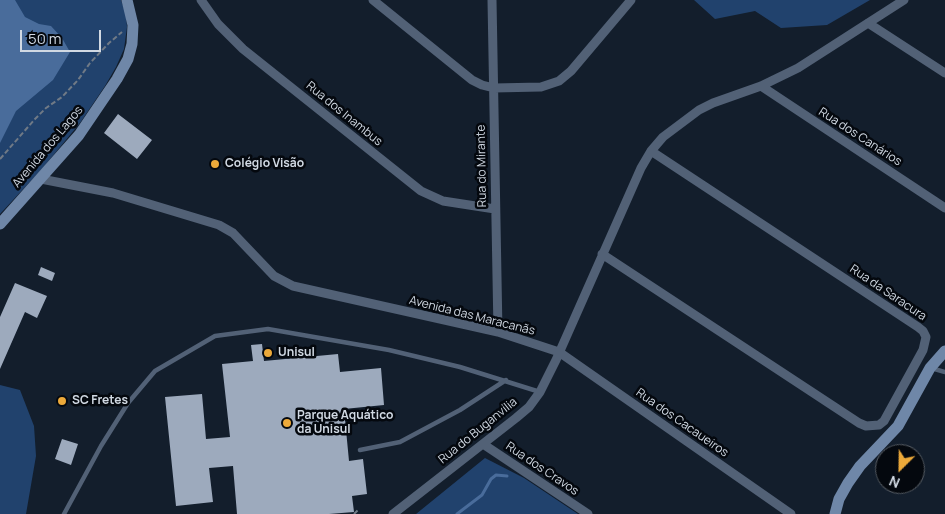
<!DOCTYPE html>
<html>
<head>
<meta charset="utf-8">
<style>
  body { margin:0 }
  #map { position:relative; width:945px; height:514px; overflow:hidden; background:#131e2c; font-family:Manrope,sans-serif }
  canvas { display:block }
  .north { position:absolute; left:875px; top:444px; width:50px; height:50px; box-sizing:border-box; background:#04080e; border:1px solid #565c63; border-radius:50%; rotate:203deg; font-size:14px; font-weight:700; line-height:20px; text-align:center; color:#d1d9e3 }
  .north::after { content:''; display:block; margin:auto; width:18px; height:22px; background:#eca93a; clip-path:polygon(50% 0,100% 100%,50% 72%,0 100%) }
  .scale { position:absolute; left:20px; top:30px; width:81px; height:22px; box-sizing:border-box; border:2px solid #d1d9e3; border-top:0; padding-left:6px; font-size:15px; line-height:18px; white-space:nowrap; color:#d1d9e3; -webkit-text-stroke:4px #04080e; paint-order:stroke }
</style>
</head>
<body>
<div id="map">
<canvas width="945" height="514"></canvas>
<div class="north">N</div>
<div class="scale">50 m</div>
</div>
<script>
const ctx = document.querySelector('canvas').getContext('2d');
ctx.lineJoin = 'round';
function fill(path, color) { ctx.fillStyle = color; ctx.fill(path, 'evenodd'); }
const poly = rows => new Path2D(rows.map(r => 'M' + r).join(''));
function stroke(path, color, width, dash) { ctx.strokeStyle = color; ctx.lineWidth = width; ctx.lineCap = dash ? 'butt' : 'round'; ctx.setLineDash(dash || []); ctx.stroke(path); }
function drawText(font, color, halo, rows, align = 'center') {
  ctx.font = font + ' Manrope,sans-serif'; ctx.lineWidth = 5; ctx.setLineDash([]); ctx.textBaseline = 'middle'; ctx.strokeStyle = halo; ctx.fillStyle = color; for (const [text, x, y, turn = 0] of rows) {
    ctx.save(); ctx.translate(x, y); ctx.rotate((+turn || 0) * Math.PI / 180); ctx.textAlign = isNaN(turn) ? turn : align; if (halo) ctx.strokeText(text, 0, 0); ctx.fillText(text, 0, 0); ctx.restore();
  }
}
fill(poly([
  [0,0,121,0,126,14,127,27,124,49,116,67,105,86,80,123,41,170,0,214],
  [694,0,870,0,827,25,781,28,755,11,715,19],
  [0,385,20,390,34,426,36,456,26,514,0,514],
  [485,458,524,478,578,514,416,514]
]), '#21426d');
fill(poly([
  [0,0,15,0,25,17,39,24,51,26,62,38,70,52,53,80,16,111,0,143]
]), '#496c9b');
stroke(poly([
  [457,514,482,495,491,479,496,475,507,476]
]), '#496c9b', 3);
fill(poly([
  [118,114,152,140,137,159,104,133],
  [41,267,55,273,52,281,38,275],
  [15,283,47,296,37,318,25,312,0,369,0,317],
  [262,344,264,361,338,354,340,372,381,368,384,405,344,409,349,461,363,459,367,494,352,496,354,512,329,514,237,514,233,466,209,468,213,502,176,506,165,397,202,394,206,439,230,437,222,364,253,361,251,345],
  [62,439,78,444,71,465,55,459]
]), '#9daabd');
stroke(poly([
  [0,159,35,119,46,108,62,97,78,80,90,63,109,43,122,32],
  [354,514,358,510]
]), '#707a86', 2, [5, 2.5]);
stroke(poly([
  [931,368,945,372],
  [360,450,400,442,460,410,506,380],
  [64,514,101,446,128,403,155,371,215,336,268,329,389,350,460,367,540,392]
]), '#526176', 4.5);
stroke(poly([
  [201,0,218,24,243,49,421,191,443,201,495,209],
  [373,0,472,80,482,85,494,88,541,87,559,81,571,71,631,0],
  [492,0,498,332],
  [868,23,945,73],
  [761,86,945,208],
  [41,179,113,193,219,225,233,233,274,276,293,286,498,332,559,352,791,514],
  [602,254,859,423,866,426,879,425,884,421,923,350,926,337,923,331,918,327,651,151],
  [483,444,588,514],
  [393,514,516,418,529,407,540,392,556,360,641,168,651,151,663,137,699,110,713,103,761,86,798,68,904,0]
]), '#526176', 9);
stroke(poly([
  [0,224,79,135,117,79,128,59,132,44,133,25,127,0],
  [835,514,839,499,848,483,860,466,898,426,930,368,945,351]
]), '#6f87a8', 11);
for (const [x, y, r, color] of [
  [215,164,5,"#eca93a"],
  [268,353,5,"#eca93a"],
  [62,401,5,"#eca93a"],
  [287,423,5,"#eca93a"]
]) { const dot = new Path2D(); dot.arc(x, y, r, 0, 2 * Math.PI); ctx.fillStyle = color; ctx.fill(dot); stroke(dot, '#04080e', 2); }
drawText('12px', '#d1d9e3', '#04080e', [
  ["Rua dos Inambus",344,114,39],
  ["Rua dos Canários",860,137,33],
  ["Avenida dos Lagos",48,147,-50],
  ["Rua do Mirante",482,166,-91],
  ["Rua da Saracura",888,293,34],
  ["Avenida das Maracanãs",472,316,14],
  ["Rua dos Cacaueiros",682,423,35],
  ["Rua do Buganvília",478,431,-39],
  ["Rua dos Cravos",542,469,34]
]);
drawText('bold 12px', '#d1d9e3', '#04080e', [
  ["Colégio Visão",225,164],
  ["Unisul",278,353],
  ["SC Fretes",72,401],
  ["Parque Aquático",297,416],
  ["da Unisul",297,430]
], 'left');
</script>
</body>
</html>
